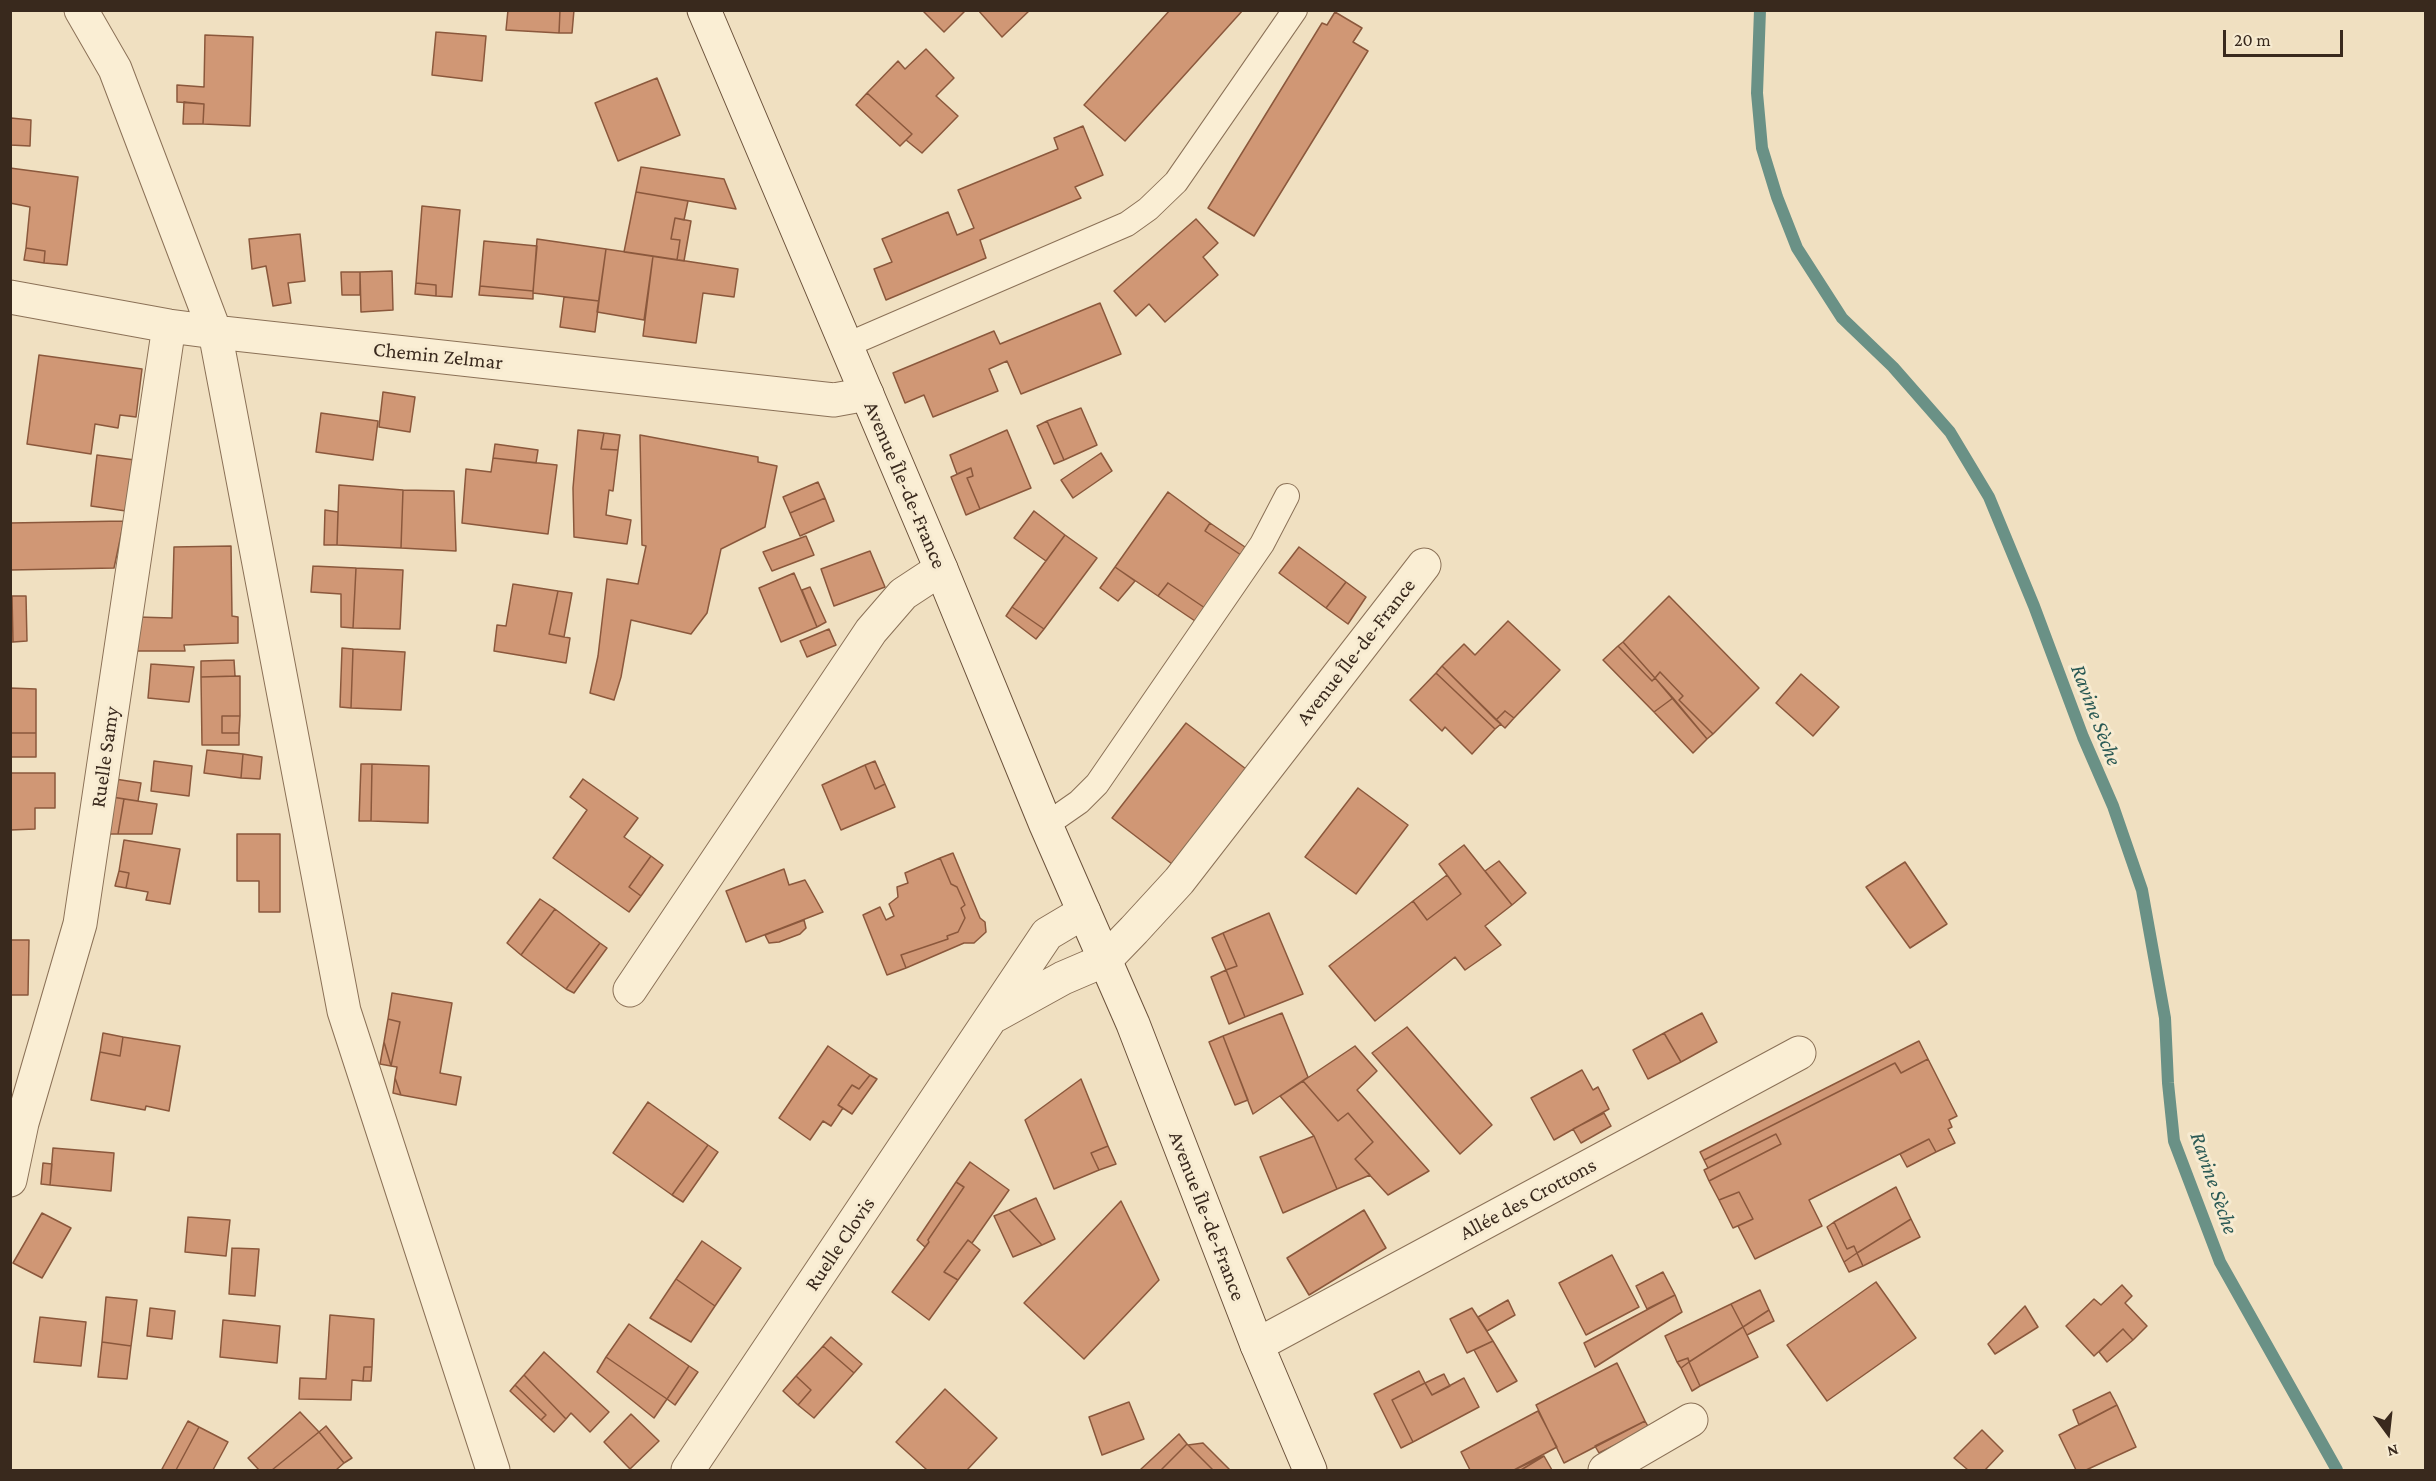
<!DOCTYPE html>
<html>
<head>
<meta charset="utf-8">
<style>
  body { margin:0 }
  #map { position:relative; width:2436px; height:1481px; overflow:hidden; background:#f0e0c1; font-family:"Crimson Pro",serif }
  canvas { display:block }
  .frame { position:absolute; inset:0; border:12px solid #39291d; pointer-events:none }
  .north { position:absolute; left:2358px; top:1403px; width:60px; height:60px; -webkit-text-stroke:4px #f7ebd1; paint-order:stroke; rotate:165deg; font-size:16px; font-weight:700; line-height:24px; text-align:center; color:#39291d }
  .north::after { content:''; display:block; margin:auto; width:21px; height:27px; background:#39291d; clip-path:polygon(50% 0,100% 100%,50% 72%,0 100%) }
  .scale { position:absolute; left:2223px; top:30px; width:120px; height:27px; box-sizing:border-box; border:3px solid #39291d; border-top:0; padding-left:8px; font-size:18px; line-height:21px; white-space:nowrap; color:#39291d; -webkit-text-stroke:4px #f7ebd1; paint-order:stroke }
</style>
</head>
<body>
<div id="map">
<canvas width="2436" height="1481"></canvas>
<div class="frame"></div>
<div class="north">N</div>
<div class="scale">20 m</div>
</div>
<script>
const ctx = document.querySelector('canvas').getContext('2d');
ctx.lineJoin = 'round';
const poly = rows => new Path2D(rows.map(r => 'M' + r).join(''));
function stroke(path, color, width, dash) { ctx.strokeStyle = color; ctx.lineWidth = width; ctx.lineCap = dash ? 'butt' : 'round'; ctx.setLineDash(dash || []); ctx.stroke(path); }
function fill(path, color) { ctx.fillStyle = color; ctx.fill(path, 'evenodd'); }
function drawText(font, color, halo, rows, align = 'center') {
  ctx.font = font + ' "Crimson Pro",serif'; ctx.lineWidth = 6; ctx.setLineDash([]); ctx.textBaseline = 'middle'; ctx.strokeStyle = halo; ctx.fillStyle = color; for (const [text, x, y, turn = 0] of rows) {
    ctx.save(); ctx.translate(x, y); ctx.rotate((+turn || 0) * Math.PI / 180); ctx.textAlign = isNaN(turn) ? turn : align; if (halo) ctx.strokeText(text, 0, 0); ctx.fillText(text, 0, 0); ctx.restore();
  }
}
stroke(poly([
  [1760,10,1757,93,1762,148,1777,197,1797,248,1842,318,1893,367,1950,432,1989,497,2034,606,2083,737,2113,806,2142,890,2165,1018,2168,1083,2174,1141,2220,1262,2337,1470]
]), '#6a9186', 12);
const building = poly([
  [508,10,560,10,559,33,506,30,508,10],
  [560,10,574,10,572,33,559,33,560,10],
  [922,10,964,10,965,11,944,32,922,10],
  [978,10,1030,10,1002,37,978,10],
  [1170,10,1243,10,1125,141,1084,105,1170,10],
  [1335,12,1362,28,1353,42,1368,51,1254,236,1208,208,1322,23,1327,25,1335,12],
  [436,32,486,36,482,81,432,75,436,32],
  [205,35,253,37,250,126,203,124,204,104,177,102,177,85,204,87,205,35],
  [926,49,954,78,936,96,958,116,922,153,906,140,912,134,867,93,898,61,905,69,926,49],
  [657,78,680,135,618,161,595,103,657,78],
  [867,93,912,134,900,146,856,105,867,93],
  [184,102,204,104,203,124,183,124,184,102],
  [11,118,31,120,30,146,10,145,11,118],
  [1083,126,1103,175,1075,187,1081,198,980,240,986,258,886,300,874,269,892,262,882,239,948,212,957,235,974,228,958,190,1058,149,1054,138,1083,126],
  [641,167,724,179,736,209,636,192,641,167],
  [10,168,78,177,67,265,44,263,45,251,26,248,30,207,10,203,10,168],
  [636,192,688,201,684,220,675,218,671,239,680,240,677,260,624,252,636,192],
  [422,206,460,210,452,297,436,296,436,285,416,283,422,206],
  [675,218,691,221,684,261,677,260,680,240,671,239,675,218],
  [1196,219,1218,243,1203,257,1218,275,1165,322,1149,304,1136,316,1114,291,1196,219],
  [300,234,305,281,288,283,291,303,273,306,266,266,252,269,249,239,300,234],
  [537,239,606,249,599,301,533,293,537,239],
  [484,241,537,246,533,291,480,286,484,241],
  [26,248,45,251,44,263,24,260,26,248],
  [606,249,653,256,644,320,597,312,606,249],
  [653,256,738,269,734,297,703,293,696,343,643,336,653,256],
  [392,271,393,310,361,312,360,272,392,271],
  [341,272,360,272,360,295,342,295,341,272],
  [416,283,436,285,436,296,415,294,416,283],
  [480,286,533,291,533,299,479,295,480,286],
  [564,297,599,301,595,332,560,327,564,297],
  [1100,303,1121,354,1021,394,1007,361,989,369,998,391,933,417,924,395,905,403,893,373,994,331,1000,344,1100,303],
  [39,355,142,369,136,417,120,415,118,428,95,424,91,454,27,444,39,355],
  [383,392,415,397,410,432,379,427,383,392],
  [1081,408,1097,445,1064,460,1047,421,1081,408],
  [321,413,378,421,373,460,316,452,321,413],
  [1047,421,1064,460,1054,464,1037,426,1047,421],
  [578,430,604,433,601,449,618,450,613,491,609,490,606,515,631,520,627,544,574,537,573,488,578,430],
  [1007,430,1031,488,980,509,967,478,973,476,971,468,957,474,950,455,1007,430],
  [604,433,620,435,618,450,601,449,604,433],
  [640,435,758,457,758,462,777,466,765,527,721,549,707,613,691,634,631,620,621,677,614,700,590,693,598,656,607,579,638,584,646,546,642,545,640,435],
  [495,444,538,450,536,463,493,458,495,444],
  [1101,453,1112,471,1073,498,1061,480,1101,453],
  [97,455,135,460,126,511,91,506,97,455],
  [493,458,557,465,548,534,462,523,466,469,491,472,493,458],
  [971,468,973,476,967,478,980,509,966,515,951,477,971,468],
  [818,482,825,498,790,513,783,497,818,482],
  [339,485,403,490,401,548,337,545,339,485],
  [403,490,454,491,456,551,401,548,403,490],
  [1168,492,1210,523,1205,531,1241,555,1205,608,1168,583,1158,596,1115,567,1168,492],
  [825,498,834,521,800,536,790,513,825,498],
  [325,510,338,512,337,545,324,545,325,510],
  [1034,511,1065,535,1046,561,1014,538,1034,511],
  [124,521,114,568,10,570,10,523,124,521],
  [1210,523,1245,547,1241,555,1205,531,1210,523],
  [1065,535,1097,558,1044,629,1012,607,1065,535],
  [806,536,814,555,772,571,763,552,806,536],
  [231,546,232,616,238,617,238,643,184,645,185,651,131,651,138,617,172,618,174,547,231,546],
  [1299,547,1346,582,1326,608,1279,573,1299,547],
  [870,551,885,587,834,606,821,569,870,551],
  [313,566,356,568,353,628,341,627,341,594,311,592,313,566],
  [1115,567,1135,581,1118,601,1100,588,1115,567],
  [356,568,403,570,400,629,353,628,356,568],
  [794,573,817,627,781,642,759,588,794,573],
  [1346,582,1366,597,1348,624,1326,608,1346,582],
  [1168,583,1205,608,1195,621,1158,596,1168,583],
  [513,584,558,591,549,634,570,638,566,663,494,651,497,625,506,626,513,584],
  [810,587,826,622,817,627,802,590,810,587],
  [558,591,572,593,564,637,549,634,558,591],
  [10,596,12,596,13,642,10,642,10,596],
  [12,596,26,596,27,641,13,642,12,596],
  [1669,596,1759,688,1713,734,1679,700,1683,696,1660,672,1655,678,1623,642,1669,596],
  [1012,607,1044,629,1036,639,1006,616,1012,607],
  [1508,621,1560,670,1514,718,1505,711,1496,720,1442,666,1464,644,1475,655,1508,621],
  [829,629,836,645,807,657,800,641,829,629],
  [1623,642,1655,678,1652,681,1618,646,1623,642],
  [1618,646,1652,681,1655,678,1673,698,1654,712,1603,660,1618,646],
  [342,648,353,649,351,708,340,707,342,648],
  [353,649,405,652,401,710,351,708,353,649],
  [234,660,235,676,201,677,201,661,234,660],
  [151,664,194,667,189,702,148,698,151,664],
  [1442,666,1501,724,1495,729,1436,673,1442,666],
  [1660,672,1683,696,1679,700,1713,734,1707,739,1655,678,1660,672],
  [1436,673,1495,729,1472,754,1445,727,1442,731,1410,700,1436,673],
  [1801,674,1839,707,1813,736,1776,703,1801,674],
  [240,676,240,716,222,716,222,733,239,733,239,745,202,745,201,677,240,676],
  [10,688,36,689,36,733,10,733,10,688],
  [1673,698,1707,739,1693,753,1654,712,1673,698],
  [1505,711,1514,718,1505,728,1496,720,1505,711],
  [222,716,240,716,239,733,222,733,222,716],
  [1186,723,1246,769,1172,864,1112,818,1186,723],
  [10,733,36,733,36,757,10,757,10,733],
  [207,750,243,754,241,778,204,773,207,750],
  [243,754,262,757,260,779,241,778,243,754],
  [154,761,192,766,189,796,151,791,154,761],
  [875,761,885,784,875,789,865,765,875,761],
  [361,764,372,764,371,821,359,821,361,764],
  [372,764,429,766,428,823,371,821,372,764],
  [865,765,875,789,885,784,895,807,841,830,822,785,865,765],
  [10,773,55,773,55,808,35,808,35,829,10,830,10,773],
  [115,779,141,783,138,801,112,797,115,779],
  [583,779,638,818,624,837,651,856,629,887,641,896,629,912,553,858,587,810,570,797,583,779],
  [1358,788,1408,825,1356,894,1305,857,1358,788],
  [112,797,124,799,118,834,107,834,112,797],
  [124,799,157,804,152,834,118,834,124,799],
  [237,834,280,834,280,912,259,912,259,881,237,881,237,834],
  [124,840,180,849,170,904,146,900,148,892,126,888,129,873,119,871,124,840],
  [1464,845,1512,905,1485,926,1501,945,1465,970,1455,957,1375,1021,1329,966,1413,901,1427,920,1461,894,1439,864,1464,845],
  [953,853,980,918,985,922,986,932,974,943,964,943,906,968,901,955,948,939,947,936,958,932,965,918,961,908,965,905,957,887,951,884,940,858,953,853],
  [651,856,663,865,641,896,629,887,651,856],
  [940,858,951,884,957,887,965,905,961,908,965,918,958,932,947,936,948,939,901,955,906,968,887,975,863,915,880,907,886,920,894,916,889,904,898,897,897,887,908,883,905,873,940,858],
  [1499,861,1526,893,1512,905,1485,871,1499,861],
  [1905,862,1947,924,1910,948,1866,887,1905,862],
  [784,869,789,885,805,880,823,912,746,942,726,891,784,869],
  [119,871,129,873,126,888,115,886,119,871],
  [1447,875,1461,894,1427,920,1413,901,1447,875],
  [540,899,555,909,521,955,507,943,540,899],
  [555,909,600,943,566,989,521,955,555,909],
  [1269,913,1303,994,1245,1017,1226,970,1237,966,1223,933,1269,913],
  [804,920,806,928,800,934,779,942,769,943,765,935,804,920],
  [1223,933,1237,966,1226,970,1212,938,1223,933],
  [10,940,29,940,28,995,10,995,10,940],
  [600,943,607,948,574,993,566,989,600,943],
  [1226,970,1245,1017,1229,1024,1211,977,1226,970],
  [392,993,452,1003,440,1073,461,1077,456,1105,401,1095,395,1078,397,1067,391,1066,400,1022,388,1019,392,993],
  [1282,1013,1308,1077,1253,1114,1223,1036,1282,1013],
  [1702,1013,1717,1042,1681,1062,1664,1033,1702,1013],
  [388,1019,400,1022,391,1066,384,1042,388,1019],
  [1407,1027,1492,1125,1460,1154,1372,1053,1407,1027],
  [103,1033,123,1037,120,1056,100,1052,103,1033],
  [1664,1033,1681,1062,1648,1079,1633,1050,1664,1033],
  [1223,1036,1248,1100,1235,1105,1209,1042,1223,1036],
  [123,1037,180,1046,169,1111,146,1106,145,1110,91,1100,100,1052,120,1056,123,1037],
  [1919,1041,1928,1059,1901,1073,1895,1063,1704,1160,1700,1152,1919,1041],
  [384,1042,391,1066,380,1064,384,1042],
  [828,1046,870,1075,859,1089,852,1085,838,1105,843,1108,831,1126,823,1121,810,1140,779,1118,828,1046],
  [1355,1046,1377,1071,1357,1090,1429,1171,1388,1195,1355,1159,1373,1142,1348,1113,1338,1121,1303,1081,1355,1046],
  [1928,1059,1957,1116,1949,1120,1952,1127,1948,1129,1955,1143,1936,1152,1929,1139,1809,1200,1822,1226,1755,1259,1738,1226,1753,1219,1739,1192,1719,1200,1709,1181,1781,1144,1776,1134,1708,1168,1704,1160,1895,1063,1901,1073,1928,1059],
  [1582,1070,1593,1090,1598,1087,1609,1109,1554,1140,1531,1098,1582,1070],
  [870,1075,877,1079,852,1114,838,1105,852,1085,859,1089,870,1075],
  [395,1078,401,1095,393,1093,395,1078],
  [1081,1079,1108,1146,1091,1153,1099,1170,1054,1189,1025,1120,1081,1079],
  [1303,1081,1338,1121,1348,1113,1373,1142,1355,1159,1370,1175,1337,1189,1314,1136,1280,1096,1303,1081],
  [648,1102,708,1145,672,1195,613,1153,648,1102],
  [1604,1113,1611,1126,1581,1143,1573,1129,1604,1113],
  [1776,1134,1781,1144,1709,1181,1704,1170,1776,1134],
  [1314,1136,1337,1189,1283,1213,1260,1157,1314,1136],
  [1929,1139,1936,1152,1907,1167,1900,1154,1929,1139],
  [708,1145,718,1152,683,1202,672,1195,708,1145],
  [1108,1146,1116,1164,1099,1170,1091,1153,1108,1146],
  [53,1148,114,1153,111,1191,50,1185,53,1148],
  [970,1162,1009,1190,972,1243,968,1240,944,1272,958,1280,929,1320,892,1292,929,1242,928,1240,964,1187,956,1182,970,1162],
  [43,1163,52,1164,50,1185,41,1184,43,1163],
  [956,1182,964,1187,928,1240,929,1242,925,1247,917,1240,956,1182],
  [1896,1187,1911,1219,1857,1253,1854,1246,1847,1249,1834,1222,1896,1187],
  [1739,1192,1753,1219,1733,1228,1719,1200,1739,1192],
  [1036,1198,1055,1239,1042,1245,1009,1210,1036,1198],
  [1121,1201,1159,1280,1084,1359,1024,1303,1121,1201],
  [1009,1210,1042,1245,1013,1257,994,1216,1009,1210],
  [1364,1210,1386,1248,1309,1295,1287,1258,1364,1210],
  [42,1213,71,1228,42,1278,13,1263,42,1213],
  [188,1217,230,1220,226,1256,185,1252,188,1217],
  [1911,1219,1920,1237,1863,1266,1857,1253,1911,1219],
  [1834,1222,1847,1249,1854,1246,1857,1253,1844,1262,1827,1227,1834,1222],
  [968,1240,980,1250,958,1280,944,1272,968,1240],
  [702,1241,741,1268,715,1306,676,1279,702,1241],
  [232,1248,259,1249,255,1296,229,1294,232,1248],
  [1857,1253,1863,1266,1849,1272,1844,1262,1857,1253],
  [1612,1255,1639,1307,1586,1335,1559,1283,1612,1255],
  [1663,1272,1675,1295,1647,1309,1636,1286,1663,1272],
  [676,1279,715,1306,691,1342,650,1318,676,1279],
  [1876,1282,1916,1338,1827,1401,1787,1345,1876,1282],
  [2122,1285,2132,1296,2125,1303,2147,1326,2133,1340,2123,1329,2094,1356,2066,1326,2094,1299,2101,1305,2122,1285],
  [1760,1290,1769,1310,1743,1327,1731,1304,1760,1290],
  [1675,1295,1682,1312,1595,1367,1584,1343,1675,1295],
  [106,1297,137,1300,131,1346,102,1342,106,1297],
  [1508,1300,1515,1315,1487,1331,1478,1317,1508,1300],
  [1731,1304,1743,1327,1689,1362,1688,1358,1677,1362,1665,1336,1731,1304],
  [2025,1306,2038,1327,1995,1354,1988,1344,2025,1306],
  [150,1308,175,1311,172,1339,147,1336,150,1308],
  [1472,1308,1493,1341,1467,1353,1450,1319,1472,1308],
  [1769,1310,1774,1321,1747,1335,1743,1327,1769,1310],
  [330,1315,374,1319,372,1367,364,1367,363,1381,352,1380,351,1400,299,1399,300,1378,326,1379,330,1315],
  [40,1317,86,1322,81,1366,34,1362,40,1317],
  [223,1320,280,1326,277,1363,220,1357,223,1320],
  [629,1324,689,1366,667,1399,606,1357,629,1324],
  [1743,1327,1758,1357,1700,1386,1689,1362,1743,1327],
  [2123,1329,2133,1340,2107,1362,2099,1352,2123,1329],
  [831,1337,862,1364,854,1373,823,1346,831,1337],
  [1493,1341,1517,1381,1497,1392,1474,1350,1493,1341],
  [102,1342,131,1346,127,1379,98,1377,102,1342],
  [823,1346,854,1373,814,1418,798,1405,811,1390,796,1376,823,1346],
  [544,1352,609,1412,590,1432,571,1413,566,1419,524,1375,544,1352],
  [606,1357,667,1399,654,1418,597,1372,606,1357],
  [1688,1358,1689,1362,1681,1368,1677,1362,1688,1358],
  [1689,1362,1700,1386,1692,1391,1681,1368,1689,1362],
  [1617,1363,1645,1421,1564,1463,1536,1405,1617,1363],
  [689,1366,698,1372,675,1405,667,1399,689,1366],
  [364,1367,372,1367,371,1381,363,1381,364,1367],
  [1419,1371,1425,1383,1392,1400,1413,1442,1401,1448,1374,1394,1419,1371],
  [1444,1374,1450,1386,1432,1395,1425,1383,1444,1374],
  [524,1375,566,1419,554,1432,541,1420,546,1415,515,1385,524,1375],
  [796,1376,811,1390,798,1405,783,1391,796,1376],
  [1464,1378,1479,1407,1413,1442,1392,1400,1425,1383,1432,1395,1464,1378],
  [515,1385,546,1415,541,1420,510,1391,515,1385],
  [945,1389,997,1438,967,1470,927,1470,896,1442,945,1389],
  [2110,1392,2117,1405,2079,1425,2073,1410,2110,1392],
  [1129,1402,1144,1439,1102,1455,1089,1417,1129,1402],
  [2117,1405,2136,1447,2086,1470,2076,1470,2059,1435,2117,1405],
  [1538,1411,1557,1447,1514,1470,1470,1470,1461,1452,1538,1411],
  [300,1412,319,1432,272,1470,259,1470,248,1458,300,1412],
  [631,1414,659,1441,630,1469,604,1442,631,1414],
  [188,1421,199,1427,176,1470,165,1470,162,1469,188,1421],
  [1645,1421,1649,1428,1599,1453,1595,1446,1645,1421],
  [326,1426,352,1458,344,1463,319,1432,326,1426],
  [199,1427,228,1442,213,1470,176,1470,199,1427],
  [1982,1430,2003,1451,1985,1470,1968,1470,1954,1458,1982,1430],
  [319,1432,344,1463,336,1470,272,1470,319,1432],
  [1179,1434,1187,1444,1161,1470,1140,1470,1179,1434],
  [1203,1443,1230,1470,1213,1470,1188,1445,1203,1443],
  [1187,1444,1213,1470,1161,1470,1187,1444],
  [1544,1456,1552,1470,1521,1470,1544,1456],
  [1544,1456,1521,1470,1514,1470,1544,1456]
]);
fill(building, '#d09775');
stroke(building, '#8b583c', 1.5);
const lane = poly([
  [847,345,1127,224,1148,209,1176,182,1295,10],
  [1046,825,1079,802,1097,784,1262,544,1287,496]
]);
const street = poly([
  [81,10,115,69,215,332,344,1011,493,1470],
  [10,297,169,326,215,332,834,400,867,394],
  [630,990,871,631,903,594,941,569],
  [996,1015,1063,978,1105,960,1134,930,1179,881,1424,565],
  [10,1180,22,1123,80,924,169,326],
  [1257,1345,1799,1053],
  [688,1470,1047,934,1084,912],
  [1605,1470,1691,1420]
]);
const secondary = poly([
  [704,10,941,569,1046,825,1133,1024,1257,1345,1310,1470]
]);
stroke(lane, '#8b7157', 26);
stroke(street, '#8b7157', 35);
stroke(secondary, '#6c523b', 35);
stroke(lane, '#faeed4', 24);
stroke(street, '#faeed4', 33);
stroke(secondary, '#faeed4', 33);
drawText('21px', '#39291d', '#f7ebd1', [
  ["Chemin Zelmar",438,356,6],
  ["Avenue Île-de-France",905,485,67],
  ["Avenue Île-de-France",1356,652,-52],
  ["Ruelle Samy",105,757,-82],
  ["Allée des Crottons",1528,1199,-28],
  ["Avenue Île-de-France",1207,1216,69],
  ["Ruelle Clovis",840,1244,-56]
]);
drawText('italic 22px', '#2b5a55', '#f7ebd1', [
  ["Ravine Sèche",2096,715,69],
  ["Ravine Sèche",2214,1183,71]
]);
</script>
</body>
</html>
